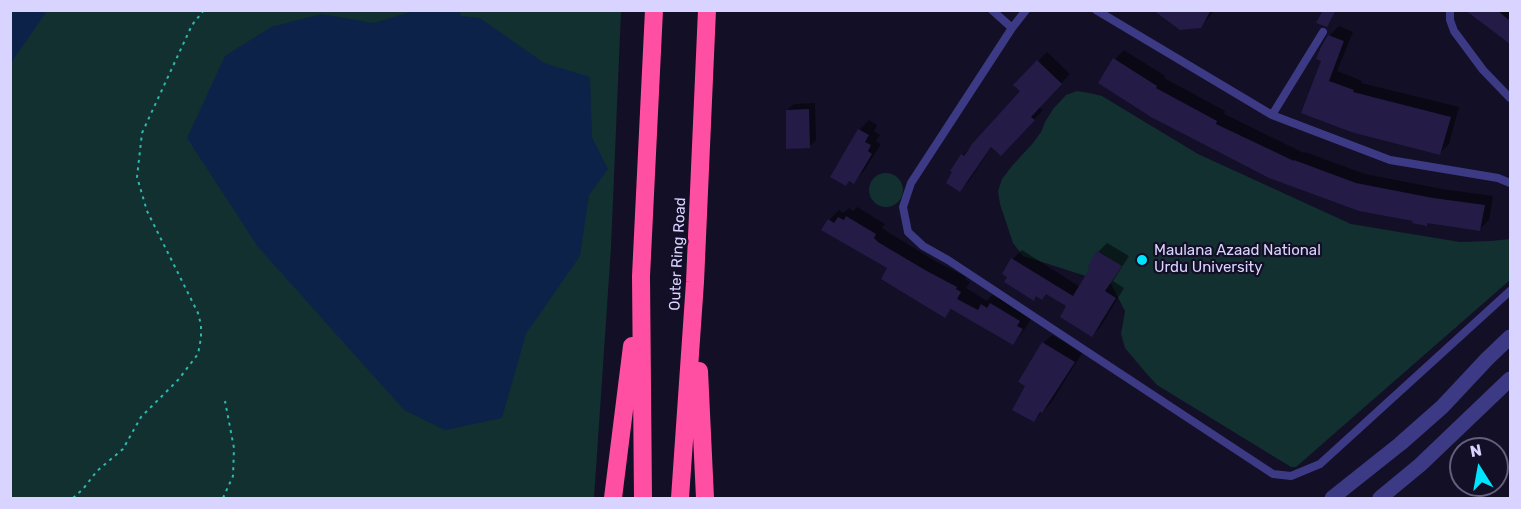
<!DOCTYPE html>
<html>
<head>
<meta charset="utf-8">
<style>
  body { margin:0 }
  #map { position:relative; width:1521px; height:509px; overflow:hidden; background:#130f26; font-family:Rubik,sans-serif }
  canvas { display:block }
  .frame { position:absolute; inset:0; border:12px solid #d9d4ff; pointer-events:none }
  .north { position:absolute; left:1449px; top:437px; width:60px; height:60px; box-sizing:border-box; background:#130f26; border:2px solid #625e7d; border-radius:50%; rotate:349deg; font-size:16px; font-weight:700; line-height:24px; text-align:center; color:#d9d4ff }
  .north::after { content:''; display:block; margin:auto; width:21px; height:27px; background:#00e5ff; clip-path:polygon(50% 0,100% 100%,50% 72%,0 100%) }
</style>
</head>
<body>
<div id="map">
<canvas width="1521" height="509"></canvas>
<div class="frame"></div>
<div class="north">N</div>
</div>
<script>
const ctx = document.querySelector('canvas').getContext('2d');
ctx.lineJoin = 'round';
function fill(path, color) { ctx.fillStyle = color; ctx.fill(path, 'evenodd'); }
const poly = rows => new Path2D(rows.map(r => 'M' + r).join(''));
function stroke(path, color, width, dash) { ctx.strokeStyle = color; ctx.lineWidth = width; ctx.lineCap = dash ? 'butt' : 'round'; ctx.setLineDash(dash || []); ctx.stroke(path); }
function drawText(font, color, halo, rows, align = 'center') {
  ctx.font = font + ' Rubik,sans-serif'; ctx.lineWidth = 4.5; ctx.setLineDash([]); ctx.textBaseline = 'middle'; ctx.strokeStyle = halo; ctx.fillStyle = color; for (const [text, x, y, turn = 0] of rows) {
    ctx.save(); ctx.translate(x, y); ctx.rotate((+turn || 0) * Math.PI / 180); ctx.textAlign = isNaN(turn) ? turn : align; if (halo) ctx.strokeText(text, 0, 0); ctx.fillText(text, 0, 0); ctx.restore();
  }
}
fill(poly([
  [10,11,621,11,611,248,594,498,11,498],
  [1077,91,1089,93,1102,96,1198,154,1351,224,1460,242,1491,241,1510,239,1510,280,1296,467,1291,467,1157,385,1146,373,1125,348,1121,334,1125,311,1111,284,1023,256,1013,243,1000,204,998,191,1002,179,1012,166,1033,143,1041,132,1045,122,1053,109,1066,95],
  '869 190a17 17 0 1 1 34 0a17 17 0 1 1-34 0Z'
]), '#12302f');
fill(poly([
  [11,10,47,11,11,63,10,11],
  [413,11,459,11,461,16,480,18,544,63,590,77,592,137,608,169,589,195,580,256,526,334,502,418,445,430,404,410,258,247,187,138,225,56,271,27,321,14,374,23]
]), '#0c2248');
fill(poly([
  [1165,10,1215,10,1201,26],
  [1476,10,1510,10,1510,42,1473,14],
  [1339,26,1353,32,1337,71,1362,81,1361,83,1459,107,1449,144,1440,153,1303,113,1323,60,1329,36],
  [1124,50,1165,76,1164,78,1225,111,1224,114,1304,153,1305,152,1365,174,1442,189,1493,196,1489,220,1480,229,1429,221,1426,224,1269,177,1115,59],
  [1047,52,1070,74,1039,107,1043,110,1010,145,992,146,969,181,960,190,954,172,952,171,963,155,1022,91,1015,85],
  [815,103,816,140,809,147,787,110,794,104],
  [869,120,877,125,874,131,880,135,876,141,881,144,863,172,854,182,859,130],
  [857,207,885,224,882,228,888,232,935,261,966,277,965,279,970,282,966,288,987,301,992,295,997,298,1001,295,1031,319,1022,333,1013,343,953,308,945,316,889,268,829,220,839,210,843,213,849,208,853,211],
  [1107,243,1129,256,1113,281,1124,288,1101,326,1092,335,1068,306,1047,293,1037,295,1033,299,1013,259,1022,250,1080,287,1098,252],
  [1052,335,1082,353,1051,403,1034,420,1027,385,1043,343]
]), '#0007');
fill(poly([
  [1153,10,1211,10,1201,28,1180,30],
  [1323,10,1336,10,1327,27,1316,23],
  [1465,10,1497,10,1510,21,1510,44],
  [1328,35,1344,41,1329,81,1354,90,1353,92,1451,117,1440,155,1351,132,1301,113,1321,61,1316,59,1321,47],
  [1113,58,1157,86,1156,88,1217,121,1216,124,1294,161,1294,160,1356,183,1433,198,1485,205,1480,231,1427,223,1427,226,1412,223,1413,221,1359,211,1269,178,1151,117,1098,83],
  [1037,60,1062,84,1031,117,1035,120,1001,156,991,147,960,192,946,183,952,172,950,171,961,154,964,156,972,144,1020,91,1013,85],
  [809,109,810,148,786,149,786,110],
  [858,129,869,135,865,142,871,145,868,151,872,154,854,184,849,181,846,186,830,177],
  [846,216,876,234,874,238,878,242,925,270,957,287,956,289,961,292,957,299,978,310,981,304,987,308,990,303,1020,321,1017,326,1023,329,1013,345,951,309,945,318,881,279,887,268,821,230,828,219,834,223,838,217,844,220],
  [1097,251,1122,266,1105,291,1116,298,1092,337,1060,317,1066,306,1046,294,1042,300,1036,296,1034,301,1004,282,1007,277,1002,274,1011,258,1073,296,1090,268,1088,266],
  [1042,342,1075,362,1042,413,1040,412,1034,422,1012,410,1025,386,1018,382]
]), '#241b47');
stroke(poly([
  [73,498,83,489,97,471,123,449,141,417,178,380,198,354,201,338,201,325,198,313,147,211,137,177,142,133,192,25,204,10],
  [223,498,233,476,234,448,225,401]
]), '#2fb8b0', 2, [3, 4.5]);
stroke(poly([
  [992,10,1012,28],
  [1026,10,1012,28,911,183,903,207,908,232,923,246,948,260,1273,474,1291,476,1320,464,1510,291],
  [1096,10,1272,115,1390,160,1498,178,1510,183],
  [1450,10,1450,20,1454,31,1483,70,1510,98],
  [1272,115,1323,32]
]), '#3d3a85', 8);
stroke(poly([
  [1332,498,1400,444,1442,407,1487,359,1510,337],
  [1380,498,1420,465,1510,379]
]), '#3d3a85', 15);
stroke(poly([
  [699,371,705,498],
  [613,498,632,346],
  [643,498,641,276,654,10],
  [680,498,695,282,707,10]
]), '#ff4fa3', 18);
for (const [x, y, r, color] of [
  [1142,260,6,"#00e5ff"]
]) { const dot = new Path2D(); dot.arc(x, y, r, 0, 2 * Math.PI); ctx.fillStyle = color; ctx.fill(dot); stroke(dot, '#130f26', 2); }
drawText('15px', '#d9d4ff', '#130f26', [
  ["Maulana Azaad National",1154,251],
  ["Urdu University",1154,268]
], 'left');
drawText('15px', '#d9d4ff', '#130f26', [
  ["Outer Ring Road",678,254,-87]
]);
</script>
</body>
</html>
